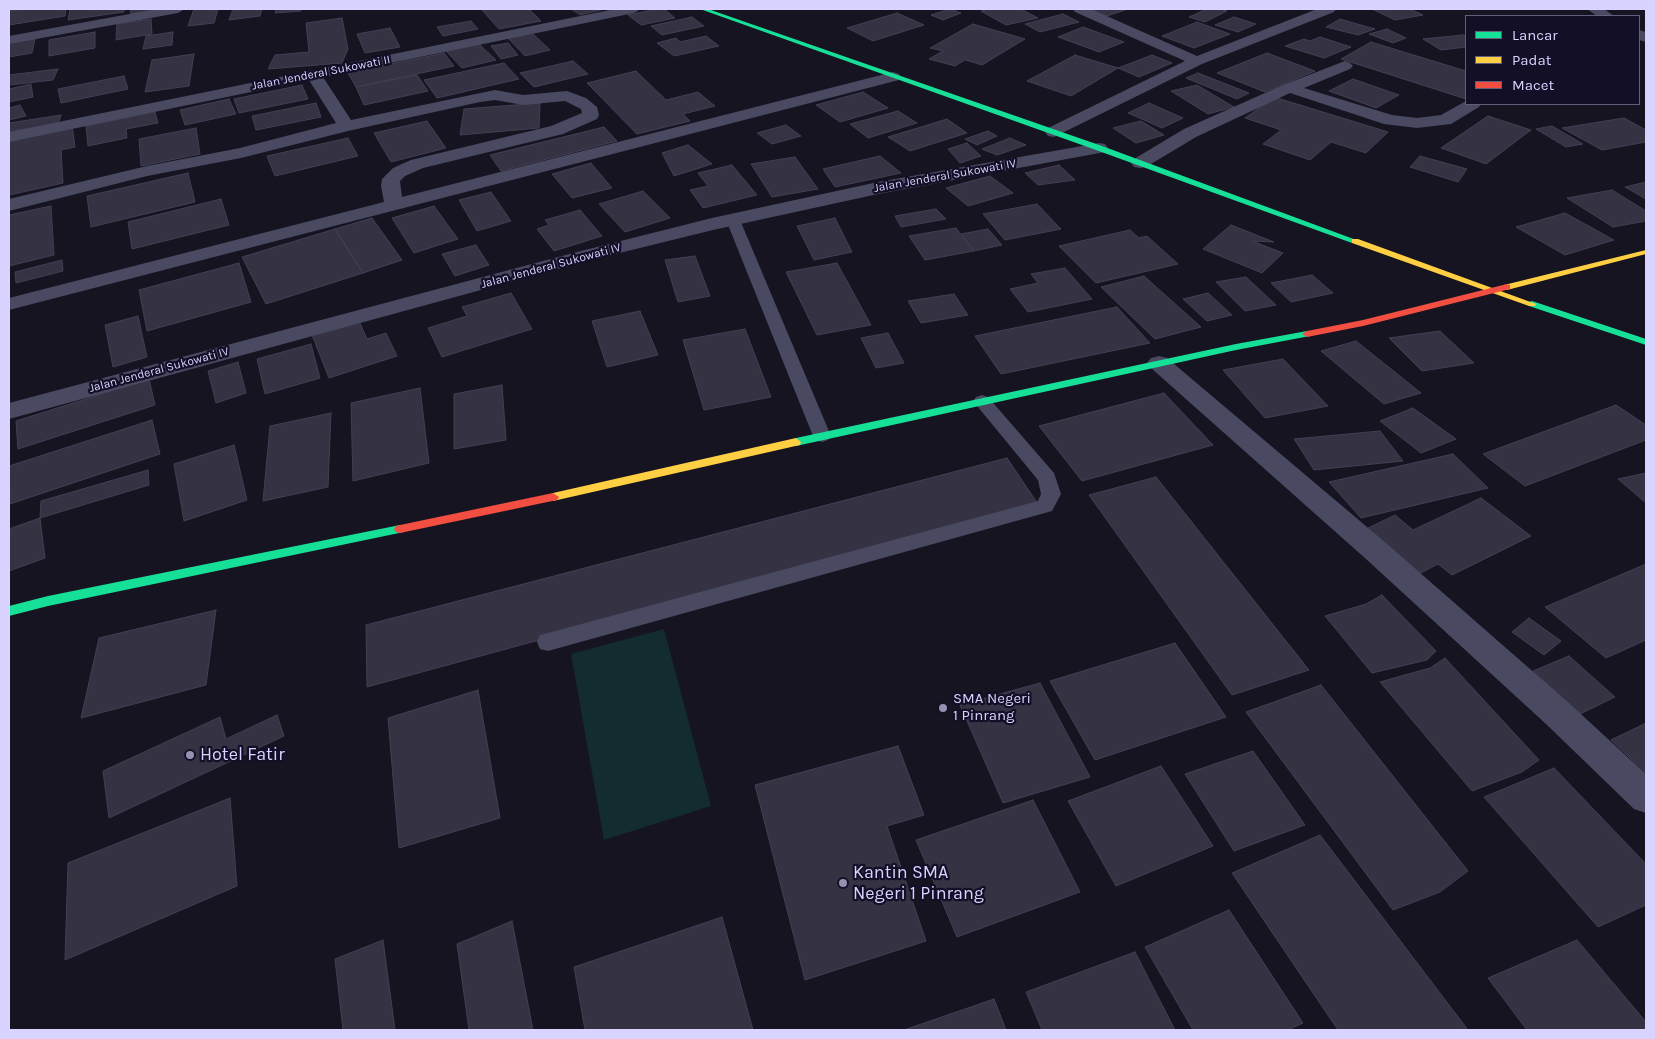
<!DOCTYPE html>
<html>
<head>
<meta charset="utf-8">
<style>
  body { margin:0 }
  #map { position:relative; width:1655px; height:1039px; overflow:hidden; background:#161421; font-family:Karla,sans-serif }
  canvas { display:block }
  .frame { position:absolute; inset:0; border:10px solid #d9d4ff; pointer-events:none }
  .legend { position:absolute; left:1465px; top:15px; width:175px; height:90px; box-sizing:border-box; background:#130f26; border:1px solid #625e7d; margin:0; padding:6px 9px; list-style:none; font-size:15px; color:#d9d4ff }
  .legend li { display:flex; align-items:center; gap:10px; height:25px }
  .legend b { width:25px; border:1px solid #625e7d }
</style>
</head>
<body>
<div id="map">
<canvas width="1655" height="1039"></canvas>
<div class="frame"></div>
<ul class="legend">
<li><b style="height:6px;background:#16e098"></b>Lancar</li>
<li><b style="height:6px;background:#ffcf43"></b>Padat</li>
<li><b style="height:6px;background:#f24e42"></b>Macet</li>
</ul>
</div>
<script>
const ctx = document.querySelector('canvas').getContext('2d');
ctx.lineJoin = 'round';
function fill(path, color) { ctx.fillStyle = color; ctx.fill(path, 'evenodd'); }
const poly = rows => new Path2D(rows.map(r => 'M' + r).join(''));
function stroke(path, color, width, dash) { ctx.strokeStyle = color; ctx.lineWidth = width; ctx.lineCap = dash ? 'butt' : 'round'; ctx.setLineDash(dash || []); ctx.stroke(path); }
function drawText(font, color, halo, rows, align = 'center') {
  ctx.font = font + ' Karla,sans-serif'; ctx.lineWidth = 4.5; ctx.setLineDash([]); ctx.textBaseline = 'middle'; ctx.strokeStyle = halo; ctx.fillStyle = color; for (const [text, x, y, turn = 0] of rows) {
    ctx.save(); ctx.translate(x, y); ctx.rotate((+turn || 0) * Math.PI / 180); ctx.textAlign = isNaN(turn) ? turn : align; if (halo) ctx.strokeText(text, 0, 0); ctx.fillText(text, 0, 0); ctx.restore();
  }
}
fill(poly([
  [664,629,711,806,604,840,571,654]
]), '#132c2d');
const building = poly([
  [26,9,66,9,65,16,9,25,9,11,26,9],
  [70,9,124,9,124,12,68,20,70,9],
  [130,9,154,9,154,10,131,14,130,9],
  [194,9,218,9,214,23,188,26,194,9],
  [233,9,262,9,260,16,229,20,233,9],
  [276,9,301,9,301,11,275,13,276,9],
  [481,9,529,9,541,21,499,29,481,9],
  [571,9,605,9,580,15,571,9],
  [657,9,664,9,675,18,641,25,628,15,657,9],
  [950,9,961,13,943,20,931,15,950,9],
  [992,9,1021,9,1038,18,1006,25,981,11,992,9],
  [1088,9,1128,9,1107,16,1088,9],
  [1207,9,1218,9,1227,11,1205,22,1189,17,1207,9],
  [1372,9,1410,9,1423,15,1395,20,1372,9],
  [897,13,924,25,873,41,847,28,897,13],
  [1063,14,1079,22,1040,32,1025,24,1063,14],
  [692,17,704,26,662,35,651,26,692,17],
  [1234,17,1256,24,1238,32,1215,25,1234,17],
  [342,18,348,49,342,63,268,69,275,55,309,52,306,23,342,18],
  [151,19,152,34,116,40,117,24,151,19],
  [1340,19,1375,29,1358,35,1326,27,1340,19],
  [471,21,478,29,443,36,437,27,471,21],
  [1197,22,1230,34,1194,48,1162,36,1197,22],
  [973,24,1025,39,982,65,965,60,955,66,929,59,943,51,930,48,973,24],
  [1083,27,1124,42,1099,52,1058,37,1083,27],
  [390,28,400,47,365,53,357,34,390,28],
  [1387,29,1406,38,1393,43,1369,34,1387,29],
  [95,32,95,48,49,56,49,40,95,32],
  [173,32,172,45,143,49,146,36,173,32],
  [532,33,550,50,525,56,508,38,532,33],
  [1463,35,1466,36,1466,47,1441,50,1423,39,1463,35],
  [706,36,719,46,674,56,657,43,676,38,680,42,706,36],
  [1320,37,1351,47,1324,58,1285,46,1304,39,1310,41,1320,37],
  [35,39,32,53,9,57,9,43,35,39],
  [1371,42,1466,71,1466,99,1341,59,1371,42],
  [508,43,518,55,501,59,491,46,508,43],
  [479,44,496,60,462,68,446,51,479,44],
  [444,53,454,66,356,87,348,73,444,53],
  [1267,53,1315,71,1265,92,1217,73,1267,53],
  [194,54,189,86,145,92,152,60,194,54],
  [1075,55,1118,68,1071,96,1027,81,1075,55],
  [1152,55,1172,63,1139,77,1118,68,1152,55],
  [573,61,588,74,534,87,520,73,573,61],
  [504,63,519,79,437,98,424,80,504,63],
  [58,69,53,80,9,85,9,75,58,69],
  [636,71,666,100,698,92,715,106,683,114,690,121,637,134,587,83,636,71],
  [1198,73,1249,93,1237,99,1186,78,1198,73],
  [417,75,428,91,364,105,356,87,417,75],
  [124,76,128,89,61,103,58,89,124,76],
  [1353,79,1399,95,1376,108,1329,91,1353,79],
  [31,84,33,97,9,102,9,89,31,84],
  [302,85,308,99,239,113,234,99,302,85],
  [1197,85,1234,107,1208,114,1171,91,1197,85],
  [863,92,888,108,840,122,816,105,863,92],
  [1274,97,1388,132,1366,153,1331,142,1310,160,1263,144,1281,130,1245,118,1274,97],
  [229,99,236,114,185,125,180,110,229,99],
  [316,103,321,117,256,130,252,116,316,103],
  [540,103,539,128,460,135,464,109,540,103],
  [1149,103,1183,118,1162,128,1128,113,1149,103],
  [20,105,26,116,9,120,9,108,20,105],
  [898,111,917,123,868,138,850,124,898,111],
  [155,112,158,123,126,129,127,138,88,146,86,126,155,112],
  [61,115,58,124,9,132,9,123,61,115],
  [1488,116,1531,130,1486,164,1441,148,1488,116],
  [1624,118,1646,130,1646,142,1602,150,1562,128,1624,118],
  [947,119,967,133,910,151,888,137,947,119],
  [427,121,446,148,391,162,374,133,427,121],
  [1141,121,1164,135,1136,143,1113,128,1141,121],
  [72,125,75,147,61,150,63,183,9,195,9,138,72,125],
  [786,125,801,136,772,144,757,133,786,125],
  [1552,126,1583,144,1566,147,1536,129,1552,126],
  [604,127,617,141,501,171,490,155,604,127],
  [196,128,200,154,141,166,139,139,196,128],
  [988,131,997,136,977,145,965,139,988,131],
  [348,138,358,156,275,176,267,156,348,138],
  [1010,138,1026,145,997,155,982,149,1010,138],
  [967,143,981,156,960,163,948,149,967,143],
  [688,145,712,164,674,176,662,153,688,145],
  [880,156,901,173,835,187,823,169,880,156],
  [1420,156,1467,169,1458,182,1410,167,1420,156],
  [795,157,818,189,772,197,751,164,795,157],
  [591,163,612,188,572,198,552,174,591,163],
  [732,165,757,195,703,208,690,190,708,186,698,173,732,165],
  [1059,165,1075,180,1038,185,1025,173,1059,165],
  [188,173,195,202,91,227,87,196,188,173],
  [990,176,1013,193,968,206,946,188,990,176],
  [1646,182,1646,199,1625,187,1646,182],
  [1612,190,1646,211,1646,221,1613,227,1567,198,1612,190],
  [643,191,670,218,625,232,599,204,643,191],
  [491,192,511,221,477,231,459,200,491,192],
  [221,199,229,225,132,249,128,222,221,199],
  [1037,204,1061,229,1005,240,983,214,1037,204],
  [51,206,54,255,9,266,9,215,51,206],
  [434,206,458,239,414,253,392,218,434,206],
  [936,209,946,219,901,227,895,216,936,209],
  [580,210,602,236,554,251,537,229,549,225,545,220,580,210],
  [1565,213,1614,240,1565,255,1516,227,1565,213],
  [372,218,402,260,363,273,335,229,372,218],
  [835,218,852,252,814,260,797,226,835,218],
  [1231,225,1274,242,1252,241,1283,253,1262,273,1203,249,1231,225],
  [956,228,974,251,925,260,909,236,956,228],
  [335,229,363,273,266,304,242,257,335,229],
  [988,229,1002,245,974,251,961,234,988,229],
  [1130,230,1139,238,1147,236,1178,264,1096,283,1059,246,1130,230],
  [476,245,489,265,455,276,442,254,476,245],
  [695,256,710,296,678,302,665,260,695,256],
  [62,260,63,271,16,283,15,272,62,260],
  [239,263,251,302,147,331,139,290,239,263],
  [837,263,871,325,817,335,786,272,837,263],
  [1065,268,1092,299,1028,312,1010,289,1038,283,1031,274,1065,268],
  [1312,275,1333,293,1291,302,1271,283,1312,275],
  [1144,276,1201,327,1155,339,1101,287,1144,276],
  [1246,277,1276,305,1245,311,1216,282,1246,277],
  [511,293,532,329,442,357,428,328,467,316,462,307,511,293],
  [1208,293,1232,315,1207,321,1183,299,1208,293],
  [954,294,968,315,921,323,908,301,954,294],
  [1117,307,1150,343,1001,374,975,336,1117,307],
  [640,311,658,355,607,367,592,321,640,311],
  [138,316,147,357,113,367,105,325,138,316],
  [359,321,367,339,386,333,397,356,329,378,312,335,359,321],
  [745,329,771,397,704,410,683,340,745,329],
  [1440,331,1474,363,1422,371,1389,338,1440,331],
  [888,333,904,363,876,368,861,338,888,333],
  [1356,341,1421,393,1384,404,1321,351,1356,341],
  [311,344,320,378,265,394,257,359,311,344],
  [1283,359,1328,406,1265,418,1223,370,1283,359],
  [238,362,246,393,216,403,208,371,238,362],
  [149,379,155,405,18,449,16,421,149,379],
  [502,385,506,440,454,449,454,394,502,385],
  [420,388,429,463,353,481,351,403,420,388],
  [1164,393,1213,445,1082,481,1039,426,1164,393],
  [1616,405,1646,425,1646,440,1525,486,1483,454,1616,405],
  [1413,408,1456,439,1421,453,1380,421,1413,408],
  [331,413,328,487,263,501,270,426,331,413],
  [152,420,160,454,10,504,9,466,152,420],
  [1380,431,1403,461,1314,470,1294,439,1380,431],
  [234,445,247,500,184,521,174,464,234,445],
  [1453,454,1488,488,1361,518,1329,482,1453,454],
  [1007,458,1038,504,367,687,366,625,1007,458],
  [148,470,149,485,40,518,41,501,148,470],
  [1646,473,1646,503,1618,479,1646,473],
  [1156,477,1309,670,1232,695,1089,495,1156,477],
  [1481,498,1531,536,1452,575,1438,564,1415,576,1362,531,1395,515,1413,530,1481,498],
  [40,518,45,558,9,571,9,529,40,518],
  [1646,564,1646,640,1606,658,1545,607,1646,564],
  [1382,595,1436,651,1427,660,1372,673,1325,616,1366,604,1382,595],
  [216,610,206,685,81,718,99,638,216,610],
  [1529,618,1561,641,1544,655,1512,632,1529,618],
  [1175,643,1226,717,1095,760,1050,681,1175,643],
  [1569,656,1615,697,1580,714,1533,671,1569,656],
  [1445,658,1539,760,1522,772,1472,791,1380,682,1430,668,1445,658],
  [1040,683,1090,777,1003,803,960,705,1040,683],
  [1321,685,1468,871,1440,892,1393,910,1246,712,1321,685],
  [478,690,500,818,399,848,388,718,478,690],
  [277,715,284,736,109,818,103,771,220,717,226,739,277,715],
  [1646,723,1646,773,1611,740,1646,723],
  [898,746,924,815,887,826,926,941,805,980,755,785,898,746],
  [1253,751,1305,825,1234,851,1185,774,1253,751],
  [1161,766,1213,846,1116,886,1068,801,1161,766],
  [1554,768,1646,864,1646,905,1598,927,1484,797,1554,768],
  [230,798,237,886,65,960,68,863,230,798],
  [1033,800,1080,892,957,937,916,840,1033,800],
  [1320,835,1468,1030,1338,1030,1232,873,1320,835],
  [1229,910,1303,1023,1288,1030,1193,1030,1145,947,1229,910],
  [722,917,753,1030,585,1030,574,967,722,917],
  [512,921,533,1030,469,1030,457,944,512,921],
  [383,940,395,1030,343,1030,335,959,383,940],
  [1577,940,1646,1022,1646,1030,1527,1030,1488,978,1577,940],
  [1135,952,1175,1030,1042,1030,1026,992,1135,952],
  [994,999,1006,1030,904,1030,994,999]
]);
fill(building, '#343243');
stroke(building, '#433f54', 1);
fill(poly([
  [733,216,738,217,740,220,831,436,828,440,822,442,816,440,813,436,726,220,728,217,733,216],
  [982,395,988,397,1054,473,1061,494,1052,511,548,651,540,649,537,642,540,635,548,633,1038,501,1041,494,1038,480,973,401,976,397,982,395]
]), '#4a4962');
fill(poly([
  [157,9,185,9,178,13,9,44,9,36,157,9],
  [615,9,641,9,634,13,323,77,351,120,495,90,523,95,567,91,586,98,597,107,599,115,597,119,563,134,423,168,405,176,400,181,402,197,893,72,899,74,901,77,899,80,9,310,9,298,384,202,381,186,382,179,393,168,411,160,551,126,582,113,581,109,565,101,523,105,495,100,480,102,348,131,241,158,147,176,9,211,9,199,147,166,240,148,336,123,309,80,9,142,9,132,615,9],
  [1073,9,1091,9,1197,56,1317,9,1336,9,1334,12,1202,64,1054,137,1048,136,1045,132,1048,128,1185,61,1075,12,1073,9],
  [1587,9,1604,9,1614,16,1597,16,1587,9],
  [1639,30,1646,32,1646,42,1639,40,1639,30],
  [1345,61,1350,63,1353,66,1350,69,1304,88,1392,115,1417,118,1441,115,1466,101,1466,104,1481,104,1479,107,1451,124,1417,128,1384,124,1290,93,1196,137,1146,167,1140,168,1134,167,1131,163,1134,159,1184,129,1283,85,1345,61],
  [1099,143,1105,144,1108,148,1105,152,878,194,713,230,587,261,9,419,9,403,573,253,712,218,878,182,1099,143],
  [1159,356,1167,358,1386,543,1570,704,1646,774,1646,813,1634,809,1546,724,1366,559,1151,368,1147,363,1151,358,1159,356]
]), '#4a4962');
fill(poly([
  [700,9,708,9,1102,146,1359,241,1352,243,1096,150,700,9],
  [1532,301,1646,339,1646,345,1529,306,1529,302,1532,301],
  [1307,331,1310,332,1310,336,1236,350,796,446,791,442,796,438,1236,344,1307,331],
  [400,525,404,526,406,529,404,532,48,606,9,616,9,606,48,596,400,525]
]), '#16e098');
fill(poly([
  [1352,239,1358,239,1536,304,1535,306,1529,306,1352,243,1352,239],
  [1646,250,1646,254,1507,290,1503,287,1504,285,1646,250],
  [796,438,801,442,800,445,553,501,547,497,553,493,796,438]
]), '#ffcf43');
fill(poly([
  [1507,284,1510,285,1510,289,1363,326,1307,337,1302,334,1307,331,1363,320,1507,284],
  [553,493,559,497,557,500,400,533,396,532,394,529,396,526,400,525,553,493]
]), '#f24e42');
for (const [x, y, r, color] of [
  [943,708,5,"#9591b1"],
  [190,755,5,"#9591b1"],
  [843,883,5,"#9591b1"]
]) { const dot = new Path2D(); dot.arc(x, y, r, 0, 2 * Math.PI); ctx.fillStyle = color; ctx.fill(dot); stroke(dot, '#130f26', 2); }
drawText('12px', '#d9d4ff', '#130f26', [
  ["Jalan Jenderal Sukowati II",321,73,-11],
  ["Jalan Jenderal Sukowati IV",945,176,-10],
  ["Jalan Jenderal Sukowati IV",551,266,-15],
  ["Jalan Jenderal Sukowati IV",159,370,-15]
]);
drawText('15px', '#d9d4ff', '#130f26', [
  ["SMA Negeri",953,699],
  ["1 Pinrang",953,716]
], 'left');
drawText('18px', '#d9d4ff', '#130f26', [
  ["Hotel Fatir",200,755],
  ["Kantin SMA",853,873],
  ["Negeri 1 Pinrang",853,894]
], 'left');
</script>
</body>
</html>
